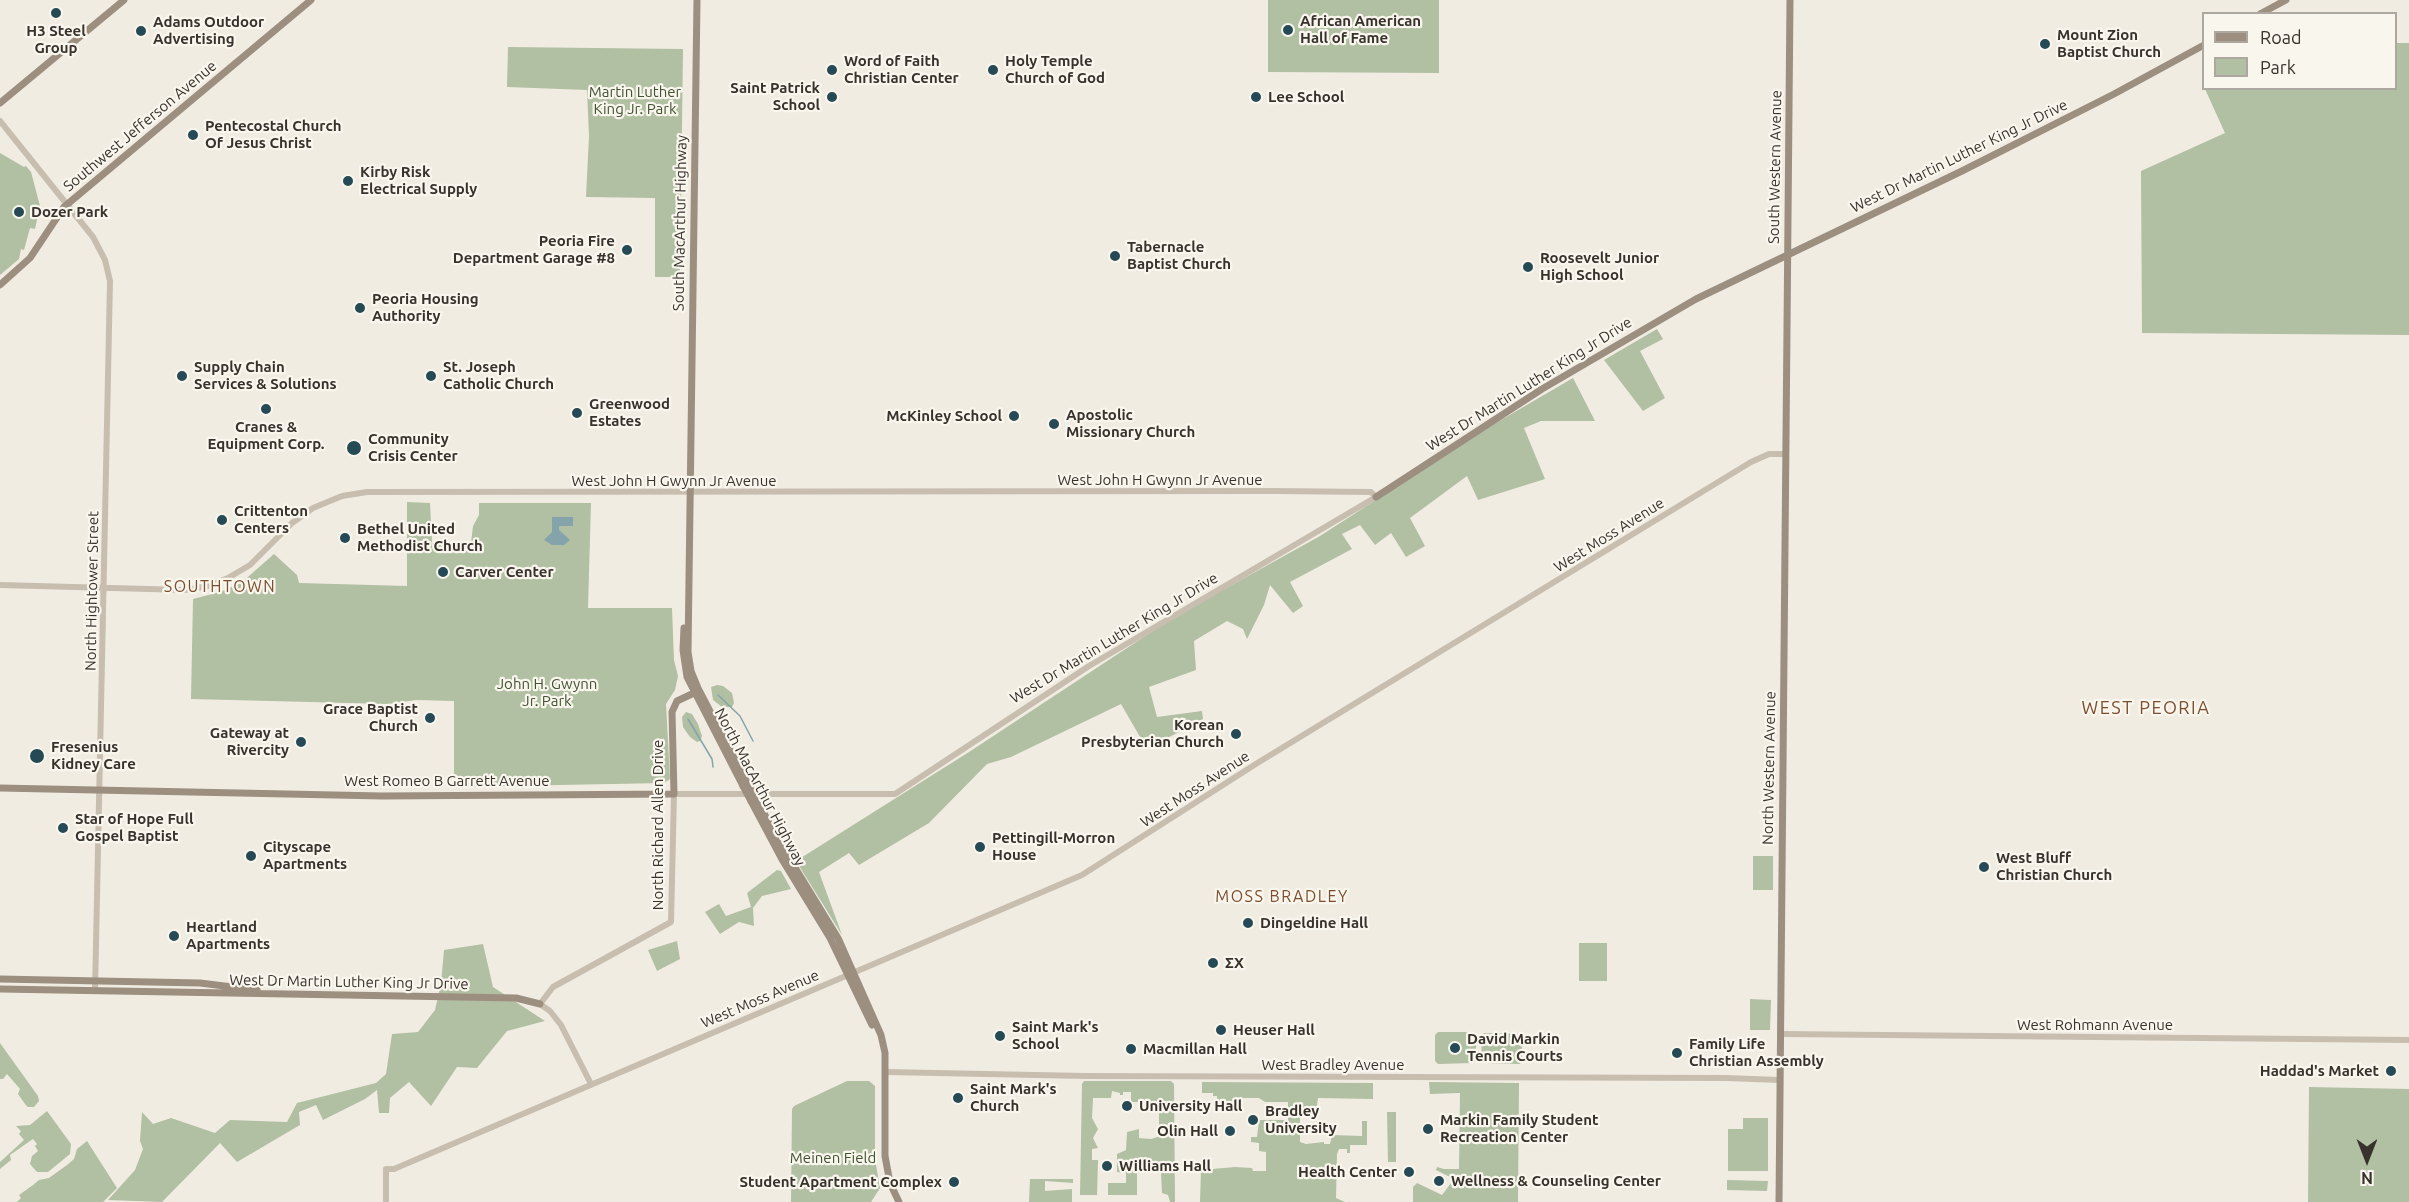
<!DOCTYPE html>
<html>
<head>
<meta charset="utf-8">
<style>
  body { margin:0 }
  #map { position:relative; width:2409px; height:1202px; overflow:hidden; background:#f1ece2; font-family:Ubuntu,sans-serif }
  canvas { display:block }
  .legend { position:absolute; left:2202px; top:12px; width:195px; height:78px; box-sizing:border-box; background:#f9f6ee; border:2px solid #aca8a0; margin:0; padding:8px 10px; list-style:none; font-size:18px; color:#38322c }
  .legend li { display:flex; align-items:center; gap:12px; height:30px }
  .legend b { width:30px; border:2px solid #aca8a0 }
  .north { position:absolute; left:2337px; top:1130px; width:60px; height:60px; -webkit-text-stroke:4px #f9f6ee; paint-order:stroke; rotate:180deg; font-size:16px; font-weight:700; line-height:24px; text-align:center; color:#38322c }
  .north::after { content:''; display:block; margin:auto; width:21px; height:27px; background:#38322c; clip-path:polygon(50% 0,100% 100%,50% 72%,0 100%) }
</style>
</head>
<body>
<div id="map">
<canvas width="2409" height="1202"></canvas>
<ul class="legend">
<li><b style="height:8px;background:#9c8f80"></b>Road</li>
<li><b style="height:16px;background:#b1bfa3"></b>Park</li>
</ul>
<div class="north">N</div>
</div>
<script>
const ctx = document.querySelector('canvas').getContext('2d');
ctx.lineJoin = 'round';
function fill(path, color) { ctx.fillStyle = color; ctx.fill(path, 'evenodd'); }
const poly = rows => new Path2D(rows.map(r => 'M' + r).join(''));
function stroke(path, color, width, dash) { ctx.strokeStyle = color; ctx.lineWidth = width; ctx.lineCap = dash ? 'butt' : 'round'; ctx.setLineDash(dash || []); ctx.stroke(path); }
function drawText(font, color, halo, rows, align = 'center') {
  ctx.font = font + ' Ubuntu,sans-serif'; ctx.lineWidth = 4.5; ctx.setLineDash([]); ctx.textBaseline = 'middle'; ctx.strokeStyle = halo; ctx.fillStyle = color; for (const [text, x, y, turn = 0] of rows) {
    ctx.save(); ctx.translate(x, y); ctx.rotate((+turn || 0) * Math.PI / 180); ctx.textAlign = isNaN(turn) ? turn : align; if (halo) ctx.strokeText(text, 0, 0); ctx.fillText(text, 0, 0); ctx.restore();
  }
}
fill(poly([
  [1268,0,1439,0,1439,73,1268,72],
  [2396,43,2409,43,2409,335,2142,333,2141,171,2225,133,2205,89,2396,88],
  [508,47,683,49,680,277,655,277,655,198,586,197,589,136,587,90,507,87],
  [0,153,24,167,26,166,31,172,40,206,35,229,30,228,24,250,21,249,19,259,0,275],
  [1657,329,1663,339,1640,351,1665,398,1643,411,1604,360],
  [1573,378,1595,421,1541,421,1524,428,1545,479,1478,500,1467,476,1410,518,1425,546,1406,557,1391,533,1375,545,1360,525,1342,534,1352,549,1290,582,1303,606,1293,613,1270,585,1264,605,1247,639,1243,629,1227,621,1194,641,1196,670,1149,687,1157,717,1202,711,1203,719,1147,749,1121,704,1011,757,987,764,929,823,859,865,849,853,819,872,842,935,796,861,969,752,1174,617,1320,536,1489,427],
  [407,502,430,503,432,543,471,543,473,526,479,515,479,503,591,503,588,608,672,608,674,660,678,676,675,690,666,704,670,779,664,783,454,787,454,701,416,700,388,704,191,699,193,599,220,592,241,583,274,554,297,575,299,583,407,586],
  [717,685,723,686,732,693,734,703,732,707,722,707,713,700,711,687],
  [686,712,692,714,698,724,702,736,700,741,697,742,690,737,683,727,682,717],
  [1753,856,1773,856,1773,890,1753,890],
  [777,870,781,871,791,889,762,896,753,908,754,926,739,922,720,934,705,912,719,904,726,916,751,907,747,893],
  [677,941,680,959,657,971,648,950],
  [1579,943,1607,943,1607,981,1579,981],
  [483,944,493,987,545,1021,507,1031,477,1068,457,1067,431,1106,409,1082,390,1098,389,1113,379,1113,377,1090,365,1099,323,1120,316,1105,299,1112,300,1125,237,1162,220,1143,162,1202,108,1200,135,1170,143,1149,140,1141,142,1112,153,1124,171,1118,215,1133,230,1120,287,1122,297,1103,376,1083,386,1074,392,1034,418,1032,435,1010,441,984,444,950],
  [1750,999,1771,1000,1770,1030,1750,1030],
  [1438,1032,1473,1032,1476,1036,1476,1061,1473,1063,1438,1064,1435,1061,1435,1035],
  [1484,1033,1520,1034,1522,1036,1522,1061,1520,1064,1485,1063,1482,1061,1481,1037],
  [0,1043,38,1096,39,1101,34,1107,28,1107,25,1104,18,1094,20,1089,7,1074,3,1079,0,1079],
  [847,1081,869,1081,875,1086,875,1159,880,1188,871,1202,791,1202,792,1109,794,1106],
  [1084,1081,1171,1081,1174,1084,1175,1202,1170,1202,1168,1195,1162,1193,1161,1173,1152,1173,1151,1170,1141,1170,1141,1172,1137,1173,1137,1195,1108,1195,1108,1183,1126,1183,1126,1173,1117,1172,1117,1154,1126,1150,1127,1132,1139,1129,1139,1138,1151,1139,1164,1135,1165,1131,1165,1125,1159,1125,1159,1110,1161,1109,1161,1102,1131,1102,1131,1092,1123,1092,1123,1095,1120,1095,1120,1093,1112,1091,1111,1098,1093,1098,1092,1118,1098,1129,1093,1138,1098,1148,1092,1149,1092,1160,1098,1160,1097,1195,1080,1195,1082,1084],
  [1202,1082,1373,1083,1373,1099,1318,1098,1316,1112,1312,1112,1311,1110,1300,1112,1300,1142,1306,1144,1324,1142,1324,1144,1330,1144,1332,1135,1362,1136,1362,1121,1367,1121,1367,1145,1350,1145,1350,1153,1347,1153,1347,1149,1339,1149,1337,1154,1336,1198,1345,1202,1200,1202,1201,1170,1235,1167,1252,1168,1253,1171,1266,1171,1266,1152,1259,1151,1259,1143,1251,1142,1251,1137,1257,1137,1259,1120,1288,1120,1288,1102,1265,1102,1259,1098,1238,1098,1238,1105,1229,1105,1229,1101,1217,1101,1217,1096,1213,1096,1213,1093,1202,1093],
  [1429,1082,1519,1083,1518,1202,1413,1202,1413,1187,1417,1183,1442,1195,1454,1179,1436,1170,1437,1167,1444,1169,1459,1169,1460,1093,1430,1094],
  [2309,1087,2409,1089,2409,1202,2308,1202],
  [47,1111,71,1144,70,1154,48,1172,37,1172,30,1164,32,1156,38,1151,35,1146,37,1144,33,1139,10,1155,11,1160,0,1169,0,1162,24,1140,19,1134,21,1131,16,1126,30,1125],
  [1387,1112,1396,1112,1396,1162,1388,1162],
  [1743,1118,1768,1118,1768,1171,1728,1171,1728,1129,1743,1129],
  [87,1141,117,1188,103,1202,17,1202,21,1198,19,1195,33,1185,39,1180,49,1178,67,1165,74,1159,77,1149],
  [1030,1179,1073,1179,1073,1183,1045,1181,1045,1191,1072,1189,1072,1202,1029,1202],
  [1727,1180,1768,1181,1767,1191,1727,1190]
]), '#b1bfa3');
fill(poly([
  [552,517,573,517,573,526,559,526,559,530,570,540,564,545,552,545,544,540,552,532]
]), '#84a3ab');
stroke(poly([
  [718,695,740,716,753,741],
  [688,719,712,759,713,767]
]), '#84a3ab', 1.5);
stroke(poly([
  [0,121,93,237,105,260,110,281,95,991],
  [0,585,185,590,208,586,228,578,250,565,292,523,313,508,342,496,367,492,1276,491,1371,492,1376,497,1089,666,895,794,674,794,671,922,553,987,540,1004,550,1011,561,1025,591,1084],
  [1780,1034,2409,1040],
  [886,1072,1086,1076,1726,1078,1780,1080],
  [386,1202,386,1169,394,1169,1082,875,1259,762,1751,462,1769,454,1785,454]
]), '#c8beaf', 6);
stroke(poly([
  [697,0,688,652,691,671,698,688,749,786],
  [2260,14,2286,0],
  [0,103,124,0],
  [0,285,30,258,64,207,311,0],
  [1376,497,1542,389,1696,299,1962,171,2114,94,2204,45],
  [684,628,683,650,687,677,743,786],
  [0,788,382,796,674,794,672,712,677,701,694,693],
  [751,801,783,861,830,938,872,1025],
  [757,801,788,856,838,938,881,1035,885,1053,885,1156,890,1183,899,1202],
  [0,979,200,983,257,990],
  [0,989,516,998,540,1004],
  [1779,1202,1790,0]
]), '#9c8f80', 7);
stroke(poly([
  [743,786,751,801],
  [749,786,757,801]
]), '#9c8f80', 7);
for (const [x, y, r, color] of [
  [56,13,6,"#264a55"],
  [1288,30,6,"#264a55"],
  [141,31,6,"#264a55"],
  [2045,44,6,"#264a55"],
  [832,70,6,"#264a55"],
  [993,70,6,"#264a55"],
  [832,97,6,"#264a55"],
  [1256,97,6,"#264a55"],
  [193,135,6,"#264a55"],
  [348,181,6,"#264a55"],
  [19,212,6,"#264a55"],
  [627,250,6,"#264a55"],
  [1115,256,6,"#264a55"],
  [1528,267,6,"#264a55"],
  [360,308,6,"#264a55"],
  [182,376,6,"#264a55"],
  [431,376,6,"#264a55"],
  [266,409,6,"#264a55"],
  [577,413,6,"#264a55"],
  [1014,416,6,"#264a55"],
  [1054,424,6,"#264a55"],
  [354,448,8,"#264a55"],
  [222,520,6,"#264a55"],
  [345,538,6,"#264a55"],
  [443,572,6,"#264a55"],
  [430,718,6,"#264a55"],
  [1236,734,6,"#264a55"],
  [301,742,6,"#264a55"],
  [37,756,8,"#264a55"],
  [63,828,6,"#264a55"],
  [980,847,6,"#264a55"],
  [251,856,6,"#264a55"],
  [1984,867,6,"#264a55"],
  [1248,923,6,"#264a55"],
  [174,936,6,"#264a55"],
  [1213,963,6,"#264a55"],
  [1221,1030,6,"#264a55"],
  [1000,1036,6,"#264a55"],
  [1455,1048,6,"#264a55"],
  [1131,1049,6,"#264a55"],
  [1677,1053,6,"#264a55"],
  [2391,1071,6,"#264a55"],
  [958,1098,6,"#264a55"],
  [1127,1106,6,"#264a55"],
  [1253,1120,6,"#264a55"],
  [1428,1129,6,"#264a55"],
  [1230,1131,6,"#264a55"],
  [1107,1166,6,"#264a55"],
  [1409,1172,6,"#264a55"],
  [1439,1181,6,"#264a55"],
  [954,1182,6,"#264a55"]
]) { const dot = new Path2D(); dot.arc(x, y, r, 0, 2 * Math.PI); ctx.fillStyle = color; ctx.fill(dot); stroke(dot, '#f9f6ee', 2); }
drawText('bold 15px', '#38322c', '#f9f6ee', [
  ["African American",1300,21],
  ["Hall of Fame",1300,38],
  ["Adams Outdoor",153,22],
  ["Advertising",153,39],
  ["H3 Steel",56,31,"center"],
  ["Group",56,48,"center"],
  ["Mount Zion",2057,35],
  ["Baptist Church",2057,52],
  ["Word of Faith",844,61],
  ["Christian Center",844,78],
  ["Holy Temple",1005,61],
  ["Church of God",1005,78],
  ["Saint Patrick",820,88,"right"],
  ["School",820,105,"right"],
  ["Lee School",1268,97],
  ["Pentecostal Church",205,126],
  ["Of Jesus Christ",205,143],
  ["Kirby Risk",360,172],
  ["Electrical Supply",360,189],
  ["Dozer Park",31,212],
  ["Peoria Fire",615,241,"right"],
  ["Department Garage #8",615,258,"right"],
  ["Tabernacle",1127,247],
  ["Baptist Church",1127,264],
  ["Roosevelt Junior",1540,258],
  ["High School",1540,275],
  ["Peoria Housing",372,299],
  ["Authority",372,316],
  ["Supply Chain",194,367],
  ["Services & Solutions",194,384],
  ["St. Joseph",443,367],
  ["Catholic Church",443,384],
  ["Greenwood",589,404],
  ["Estates",589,421],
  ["Apostolic",1066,415],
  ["Missionary Church",1066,432],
  ["McKinley School",1002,416,"right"],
  ["Cranes &",266,427,"center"],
  ["Equipment Corp.",266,444,"center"],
  ["Community",368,439],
  ["Crisis Center",368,456],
  ["Crittenton",234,511],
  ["Centers",234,528],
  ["Bethel United",357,529],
  ["Methodist Church",357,546],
  ["Carver Center",455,572],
  ["Grace Baptist",418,709,"right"],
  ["Church",418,726,"right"],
  ["Korean",1224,725,"right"],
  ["Presbyterian Church",1224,742,"right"],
  ["Gateway at",289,733,"right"],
  ["Rivercity",289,750,"right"],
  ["Fresenius",51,747],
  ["Kidney Care",51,764],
  ["Star of Hope Full",75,819],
  ["Gospel Baptist",75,836],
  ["Pettingill-Morron",992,838],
  ["House",992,855],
  ["Cityscape",263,847],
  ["Apartments",263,864],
  ["West Bluff",1996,858],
  ["Christian Church",1996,875],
  ["Dingeldine Hall",1260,923],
  ["Heartland",186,927],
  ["Apartments",186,944],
  ["ΣΧ",1225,963],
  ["Saint Mark's",1012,1027],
  ["School",1012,1044],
  ["Heuser Hall",1233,1030],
  ["David Markin",1467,1039],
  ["Tennis Courts",1467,1056],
  ["Family Life",1689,1044],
  ["Christian Assembly",1689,1061],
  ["Macmillan Hall",1143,1049],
  ["Haddad's Market",2379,1071,"right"],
  ["Saint Mark's",970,1089],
  ["Church",970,1106],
  ["University Hall",1139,1106],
  ["Bradley",1265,1111],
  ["University",1265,1128],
  ["Markin Family Student",1440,1120],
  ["Recreation Center",1440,1137],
  ["Olin Hall",1218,1131,"right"],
  ["Williams Hall",1119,1166],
  ["Health Center",1397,1172,"right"],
  ["Wellness & Counseling Center",1451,1181],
  ["Student Apartment Complex",942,1182,"right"]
], 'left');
drawText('15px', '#425333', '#f9f6ee', [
  ["Martin Luther",635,92],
  ["King Jr. Park",635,109],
  ["John H. Gwynn",547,684],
  ["Jr. Park",547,701],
  ["Meinen Field",833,1158]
]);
drawText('15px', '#38322c', '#f9f6ee', [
  ["Southwest Jefferson Avenue",140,126,-40],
  ["West Dr Martin Luther King Jr Drive",1959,156,-26],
  ["South Western Avenue",1775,167,-89],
  ["South MacArthur Highway",680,223,-89],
  ["West Dr Martin Luther King Jr Drive",1529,384,-32],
  ["West John H Gwynn Jr Avenue",1160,480],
  ["West John H Gwynn Jr Avenue",674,481],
  ["West Moss Avenue",1609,535,-32],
  ["North Hightower Street",92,591,-89],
  ["West Dr Martin Luther King Jr Drive",1114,638,-31],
  ["North Western Avenue",1769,768,-89],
  ["West Romeo B Garrett Avenue",447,781],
  ["North MacArthur Highway",760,787,62],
  ["West Moss Avenue",1195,789,-33],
  ["North Richard Allen Drive",658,825,-90],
  ["West Dr Martin Luther King Jr Drive",349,982,1],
  ["West Moss Avenue",760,999,-23],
  ["West Rohmann Avenue",2095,1025],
  ["West Bradley Avenue",1333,1065]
]);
ctx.letterSpacing = '1.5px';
drawText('16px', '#7d4e2e', '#f9f6ee', [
  ["SOUTHTOWN",220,587],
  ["MOSS BRADLEY",1282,897]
]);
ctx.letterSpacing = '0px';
ctx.letterSpacing = '1.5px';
drawText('18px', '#7d4e2e', '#f9f6ee', [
  ["WEST PEORIA",2146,708]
]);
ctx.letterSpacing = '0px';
</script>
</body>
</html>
